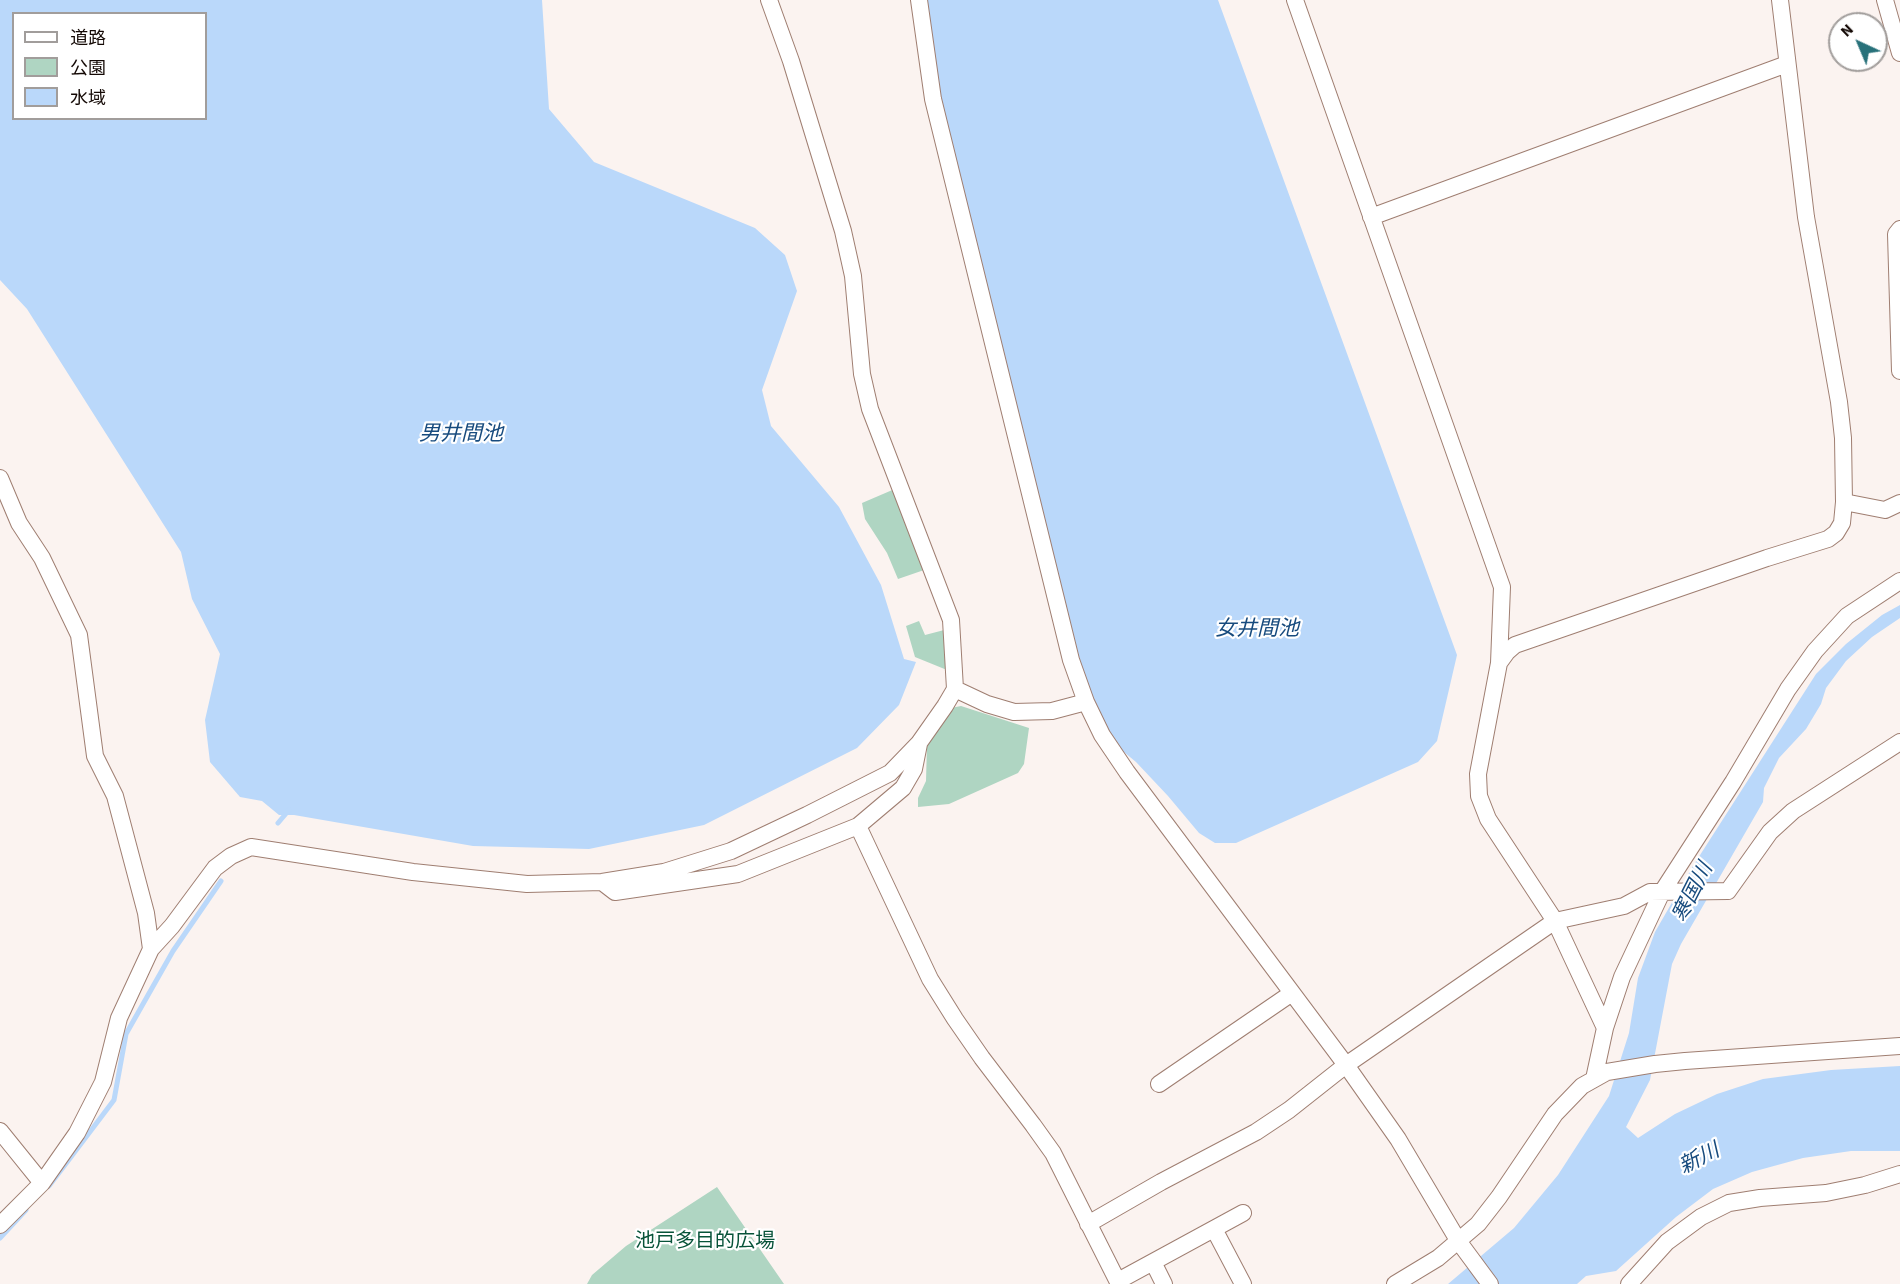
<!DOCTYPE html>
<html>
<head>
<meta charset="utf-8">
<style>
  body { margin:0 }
  #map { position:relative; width:1900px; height:1284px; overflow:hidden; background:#fbf3f0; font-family:"Source Sans 3","Noto Sans JP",sans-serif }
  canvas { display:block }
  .legend { position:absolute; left:12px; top:12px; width:195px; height:108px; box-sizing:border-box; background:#fff; border:2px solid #a19d9b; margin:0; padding:8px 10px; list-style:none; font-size:18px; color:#140905 }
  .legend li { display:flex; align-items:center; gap:12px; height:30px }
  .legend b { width:30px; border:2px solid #a19d9b }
  .north { position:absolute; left:1828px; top:12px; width:60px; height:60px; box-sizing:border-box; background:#fff; border:2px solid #a19d9b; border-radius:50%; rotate:316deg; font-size:16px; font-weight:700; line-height:24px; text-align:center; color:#140905 }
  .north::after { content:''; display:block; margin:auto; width:21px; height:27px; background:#28717a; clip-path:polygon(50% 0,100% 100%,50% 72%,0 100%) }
</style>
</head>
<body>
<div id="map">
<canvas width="1900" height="1284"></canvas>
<ul class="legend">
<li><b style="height:8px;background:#fff"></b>道路</li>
<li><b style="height:16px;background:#afd5c2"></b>公園</li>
<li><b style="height:16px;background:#bad8fa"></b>水域</li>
</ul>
<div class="north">N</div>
</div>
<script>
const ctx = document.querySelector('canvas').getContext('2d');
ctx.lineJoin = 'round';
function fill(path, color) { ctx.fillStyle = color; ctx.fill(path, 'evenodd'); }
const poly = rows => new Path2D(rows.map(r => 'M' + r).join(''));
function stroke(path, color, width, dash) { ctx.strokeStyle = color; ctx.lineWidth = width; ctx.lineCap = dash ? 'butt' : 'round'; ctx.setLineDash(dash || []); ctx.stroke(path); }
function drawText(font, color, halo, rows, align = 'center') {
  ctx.font = font + ' "Source Sans 3","Noto Sans JP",sans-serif'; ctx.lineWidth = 4.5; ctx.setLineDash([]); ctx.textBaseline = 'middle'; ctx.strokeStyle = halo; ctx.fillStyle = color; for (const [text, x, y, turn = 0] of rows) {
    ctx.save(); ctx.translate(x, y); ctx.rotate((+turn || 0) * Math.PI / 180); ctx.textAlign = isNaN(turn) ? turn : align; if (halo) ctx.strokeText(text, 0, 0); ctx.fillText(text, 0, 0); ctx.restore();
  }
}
fill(poly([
  [897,488,927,569,898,579,887,553,865,519,862,503],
  [919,621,925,635,948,629,947,670,915,657,906,626],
  [961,706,1029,728,1024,764,1018,773,949,804,918,807,918,798,926,781,927,744,951,708],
  [717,1187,784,1284,587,1284,592,1275,626,1246]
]), '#afd5c2');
fill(poly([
  [0,0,542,0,549,109,594,162,755,228,785,255,797,291,762,390,771,426,839,507,881,585,904,659,916,662,899,705,857,748,704,825,589,849,473,846,294,815,279,815,262,801,240,797,210,762,205,720,220,654,192,599,181,552,27,309,0,280],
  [14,14,206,14,206,118,14,118],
  [925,0,1218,0,1457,655,1437,741,1418,762,1236,843,1215,843,1199,833,1168,796,1136,762,1113,743,1088,692,939,103],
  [1900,605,1900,618,1872,637,1846,661,1826,688,1821,704,1806,729,1779,758,1764,788,1763,802,1681,944,1672,964,1650,1080,1626,1127,1638,1138,1675,1114,1717,1094,1763,1079,1831,1070,1900,1066,1900,1151,1851,1151,1803,1158,1752,1172,1713,1189,1676,1217,1616,1271,1586,1276,1577,1284,1448,1284,1514,1228,1558,1175,1609,1096,1629,1033,1638,978,1655,932,1693,866,1816,674,1846,644,1882,615]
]), '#bad8fa');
stroke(poly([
  [278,823,289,810],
  [49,1186,114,1100,126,1034,173,951,221,881],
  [0,1238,26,1210]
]), '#bad8fa', 5);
const minor = poly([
  [919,0,933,99,1071,660,1086,702,1102,735,1127,772,1346,1065,1398,1139,1459,1242,1490,1284],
  [1295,0,1502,587,1499,663],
  [1885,0,1900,53],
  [1371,217,1787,64],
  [1900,229,1896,234,1900,371],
  [0,478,19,523,42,558,79,635,95,756,115,796,146,913,151,949],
  [1844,502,1885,510,1900,503],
  [955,689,987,704,1014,712,1052,711,1086,702],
  [858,826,930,979,955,1019,982,1058,1033,1125,1053,1153,1119,1284],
  [602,882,615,892,738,874,858,826,903,788,914,769,919,744],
  [1605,1028,1622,977,1662,892,1733,782,1788,689,1815,651,1847,616,1900,581],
  [1594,1079,1605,1028,1555,921,1488,819,1479,796,1478,774,1499,663,1507,652,1515,645,1767,558,1828,539,1836,533,1842,523,1844,502,1843,438,1839,402,1806,217,1780,0],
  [1159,1084,1292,993],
  [0,1131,42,1183],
  [1088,1224,1161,1182,1256,1132,1289,1110,1346,1065,1555,921,1624,906,1650,892,1728,891,1770,832,1793,811,1900,742],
  [0,1225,42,1183,77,1133,103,1082,119,1018,151,949,172,926,215,868,231,856,251,847,413,872,527,884,602,882,664,872,731,851,807,815,890,773,919,743,945,706,955,689,951,620,870,409,862,374,853,276,843,231,791,61,769,0],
  [1214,1229,1243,1284],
  [1153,1262,1164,1284],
  [1118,1281,1243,1213],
  [1395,1284,1438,1258,1478,1224,1499,1197,1555,1114,1582,1086,1607,1072,1655,1064,1685,1061,1900,1046],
  [1629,1284,1667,1242,1701,1217,1729,1203,1760,1198,1826,1193,1865,1185,1900,1174]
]);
stroke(minor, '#9f7e71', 18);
stroke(minor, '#fff', 16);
drawText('20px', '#075339', '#fff', [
  ["池戸多目的広場",705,1243]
]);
drawText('italic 21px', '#174b7e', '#fff', [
  ["男井間池",461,435],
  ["女井間池",1257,630],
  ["寒国川",1694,893,-63],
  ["新川",1700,1160,-27]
]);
</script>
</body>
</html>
